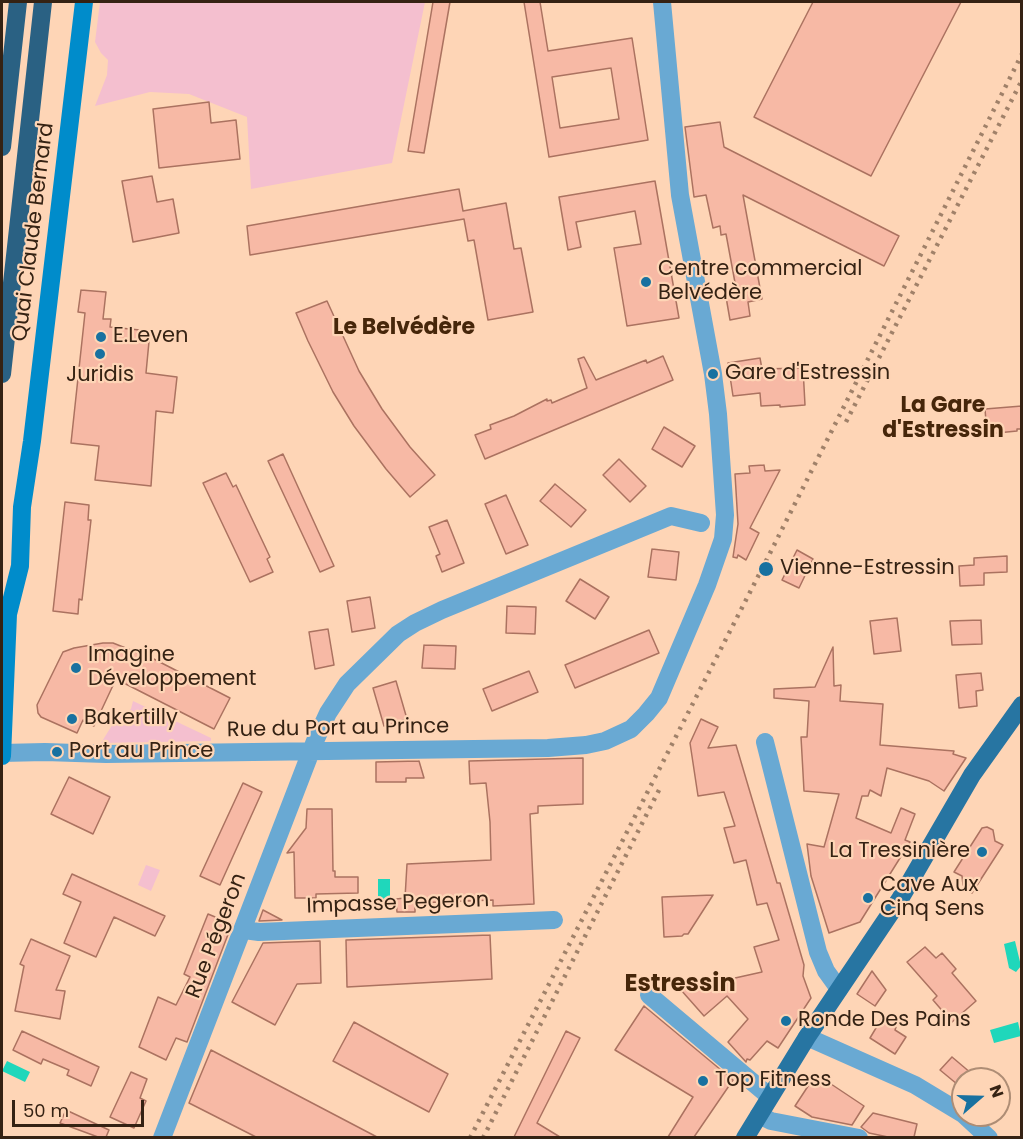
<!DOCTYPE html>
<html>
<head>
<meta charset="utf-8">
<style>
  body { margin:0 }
  #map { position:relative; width:1023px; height:1139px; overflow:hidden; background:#fed5b6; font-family:Poppins,sans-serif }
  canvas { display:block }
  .frame { position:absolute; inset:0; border:3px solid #352213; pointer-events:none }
  .north { position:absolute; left:951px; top:1067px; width:60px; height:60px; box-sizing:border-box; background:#fed5b6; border:2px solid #ae8d75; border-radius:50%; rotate:70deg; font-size:16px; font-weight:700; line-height:24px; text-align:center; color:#352213 }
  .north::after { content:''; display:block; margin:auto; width:21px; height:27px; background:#1871a0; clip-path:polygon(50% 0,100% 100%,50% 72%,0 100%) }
  .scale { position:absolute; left:12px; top:1100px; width:132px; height:27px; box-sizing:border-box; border:3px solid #352213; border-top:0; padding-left:8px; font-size:18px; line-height:21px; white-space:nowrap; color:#352213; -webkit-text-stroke:4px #fed5b6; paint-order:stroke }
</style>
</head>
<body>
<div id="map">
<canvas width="1023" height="1139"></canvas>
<div class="frame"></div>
<div class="north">N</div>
<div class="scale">50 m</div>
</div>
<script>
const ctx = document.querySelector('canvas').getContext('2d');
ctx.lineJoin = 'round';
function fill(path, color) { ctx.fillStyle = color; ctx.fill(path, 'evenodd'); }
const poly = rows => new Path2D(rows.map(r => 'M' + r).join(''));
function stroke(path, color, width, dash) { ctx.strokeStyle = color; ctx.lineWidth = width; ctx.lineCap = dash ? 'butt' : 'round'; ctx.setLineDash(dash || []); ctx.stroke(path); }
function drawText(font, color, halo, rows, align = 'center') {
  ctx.font = font + ' Poppins,sans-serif'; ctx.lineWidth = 4.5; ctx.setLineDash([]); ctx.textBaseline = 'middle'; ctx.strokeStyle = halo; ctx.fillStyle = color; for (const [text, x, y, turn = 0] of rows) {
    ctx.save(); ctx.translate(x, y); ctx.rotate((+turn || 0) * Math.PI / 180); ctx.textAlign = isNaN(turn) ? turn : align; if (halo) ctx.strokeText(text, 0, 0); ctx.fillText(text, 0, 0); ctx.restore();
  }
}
fill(poly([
  [100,2,425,2,392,163,251,189,247,117,189,94,150,92,95,106,107,75,108,60,101,53,95,42],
  [133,701,211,738,211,741,101,743,119,714,125,713,131,709],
  [146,865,160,870,151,891,138,885]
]), '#f4bfcf');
fill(poly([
  [378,879,390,879,390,905,378,905],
  [1015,941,1021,966,1016,972,1009,968,1004,944],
  [1018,1022,1021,1036,994,1043,990,1030],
  [7,1061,30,1072,25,1082,2,1071]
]), '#1fd7bb');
const building = poly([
  [433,2,450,2,424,153,408,151,433,2],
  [524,2,540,2,548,51,632,38,648,140,549,157,524,2],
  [611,68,619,119,560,128,552,77,611,68],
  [813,2,961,2,871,176,754,117,813,2],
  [209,102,211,123,236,120,240,159,159,168,153,109,209,102],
  [720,122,724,147,899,236,884,266,743,195,762,299,748,302,750,316,730,320,726,297,733,296,732,289,736,288,726,234,721,235,720,226,713,228,706,195,694,197,685,127,720,122],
  [152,176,157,202,173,199,179,233,133,242,122,181,152,176],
  [655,181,679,318,627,326,614,248,641,244,635,211,576,222,581,247,568,250,559,197,655,181],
  [459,189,463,211,506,203,514,249,521,248,533,312,488,320,474,240,468,241,464,219,250,255,247,226,459,189],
  [81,290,106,292,103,319,111,319,110,327,150,331,146,373,177,377,173,413,156,411,151,486,95,480,99,446,71,443,85,313,78,312,81,290],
  [327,301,359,371,382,409,410,447,435,475,410,497,386,469,354,426,333,392,308,341,296,313,327,301],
  [663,356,673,380,485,459,475,435,491,429,490,425,514,416,547,399,547,401,551,400,552,403,587,388,578,359,584,357,596,380,646,360,647,363,663,356],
  [760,358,762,369,803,368,805,405,780,407,780,405,761,406,760,393,733,396,728,363,760,358],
  [1022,406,1022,429,1017,429,1017,431,987,434,985,409,1022,406],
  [664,427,695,446,682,467,652,449,664,427],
  [283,454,334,566,320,572,268,461,283,454],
  [619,459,646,486,630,502,603,475,619,459],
  [764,465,765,471,780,470,750,528,759,533,746,560,738,555,737,558,733,557,738,524,735,474,750,473,749,466,764,465],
  [226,473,233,487,236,485,270,557,267,559,273,572,250,582,203,483,226,473],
  [555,484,586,510,571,527,540,501,555,484],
  [506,495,528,545,506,554,485,504,506,495],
  [65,502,89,505,88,520,91,520,82,600,79,599,78,614,53,611,65,502],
  [447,520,464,563,442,572,436,556,440,554,429,527,447,520],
  [652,549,679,552,676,580,648,577,652,549],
  [797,550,813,559,799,588,782,580,797,550],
  [1007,556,1007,572,984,573,984,585,960,586,959,566,974,565,974,558,1007,556],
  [580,579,609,597,595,619,566,601,580,579],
  [370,597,375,628,352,632,347,601,370,597],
  [507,606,536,607,535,634,506,633,507,606],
  [897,618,901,651,874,654,870,621,897,618],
  [981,620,982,644,952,645,950,621,981,620],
  [328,629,334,665,315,669,309,632,328,629],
  [649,630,659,653,575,688,565,665,649,630],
  [103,643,113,643,146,656,146,655,230,698,214,729,116,679,94,726,83,720,77,733,41,717,38,713,37,705,63,652,74,648,103,643],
  [424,645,456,646,455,669,422,668,424,645],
  [833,647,834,686,841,685,840,701,883,704,880,745,954,751,953,754,966,758,944,791,929,781,887,768,881,796,870,790,868,796,862,796,856,818,891,833,901,808,915,814,905,840,910,842,860,922,829,933,811,876,807,844,824,847,839,794,804,791,801,737,807,737,809,701,774,698,774,689,815,687,833,647],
  [529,671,538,692,492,711,483,689,529,671],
  [981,673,983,690,976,691,977,706,959,708,956,675,981,673],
  [396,681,407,719,384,726,373,688,396,681],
  [701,719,718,727,708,748,736,745,777,883,780,883,804,965,803,976,811,998,778,1048,767,1041,750,1060,747,1059,746,1062,728,1042,748,1019,727,996,704,1016,681,990,762,972,754,947,779,940,767,903,757,905,746,860,734,863,724,828,735,826,724,792,698,796,690,743,701,719],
  [583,758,583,804,538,806,538,813,530,814,534,904,493,906,493,900,415,903,415,912,397,912,396,899,405,898,407,864,491,860,490,822,486,783,470,784,469,761,583,758],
  [419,761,424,778,406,778,406,782,376,782,376,762,419,761],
  [69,777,110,797,93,834,51,814,69,777],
  [243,783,262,792,220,885,200,876,243,783],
  [307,809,332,809,333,871,335,871,335,877,358,877,358,893,316,894,316,898,295,898,294,852,287,853,306,828,307,809],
  [987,827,993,830,995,841,1003,845,972,893,963,885,962,876,954,872,982,828,987,827],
  [72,874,165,916,155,936,114,917,96,957,64,943,81,902,63,894,72,874],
  [713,895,688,934,684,934,682,936,664,937,662,897,713,895],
  [263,910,282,920,259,921,263,910],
  [208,914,232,924,187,1042,176,1038,166,1060,139,1047,158,997,176,1005,190,977,184,974,208,914],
  [490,935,492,979,347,987,346,940,490,935],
  [31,939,70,956,56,990,65,991,60,1019,15,1011,24,966,20,964,31,939],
  [320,941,321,983,297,984,275,1025,232,1002,263,943,320,941],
  [925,947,936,958,942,953,956,969,952,973,976,1001,952,1022,933,1000,937,996,907,962,925,947],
  [872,971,886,990,875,1006,857,994,872,971],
  [644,1006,733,1080,694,1137,668,1137,693,1097,615,1050,644,1006],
  [882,1018,896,1027,895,1030,906,1037,895,1054,870,1038,882,1018],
  [354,1022,448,1074,429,1112,333,1061,354,1022],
  [22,1031,99,1067,91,1086,67,1075,69,1070,43,1059,41,1064,13,1050,22,1031],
  [566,1031,580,1038,537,1123,560,1137,514,1137,566,1031],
  [211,1050,377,1137,256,1137,189,1103,211,1050],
  [952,1057,978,1079,963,1079,963,1089,940,1070,952,1057],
  [131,1072,147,1079,140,1098,146,1101,134,1128,110,1117,131,1072],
  [816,1074,864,1106,852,1125,812,1117,795,1106,816,1074],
  [66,1110,109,1130,106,1137,98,1137,60,1123,66,1110],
  [873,1113,917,1124,914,1137,888,1137,869,1133,861,1127,873,1113]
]);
fill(building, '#f7b9a5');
stroke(building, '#ab7260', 1.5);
stroke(poly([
  [765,742,818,952,826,971,839,989],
  [2,753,45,752,106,754,548,748,586,745,605,741,631,729,646,714,659,698,707,585,723,539,725,515,718,414,713,374,680,195,662,2],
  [244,930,259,932,554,920],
  [649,995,769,1096],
  [807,1037,915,1085,963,1114],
  [759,1115,771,1121,859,1138],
  [964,1115,989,1138],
  [162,1138,315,741,328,713,347,684,398,634,415,623,442,610,671,516,701,523]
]), '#69a9d3', 18);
stroke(poly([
  [2,756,8,614,20,566,22,507,32,441,84,2]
]), '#008ccb', 18);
stroke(poly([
  [745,1138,807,1037,900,899,972,775,1022,705]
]), '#2775a2', 18);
stroke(poly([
  [2,147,18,2],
  [2,374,43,2]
]), '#2a6183', 18);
stroke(poly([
  [846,422,1022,80],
  [470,1138,767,559,1022,54],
  [483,1138,660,788]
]), '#a08169', 4.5, [3, 6]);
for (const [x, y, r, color] of [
  [646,282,6,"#1871a0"],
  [101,337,6,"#1871a0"],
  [100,354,6,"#1871a0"],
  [713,374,6,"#1871a0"],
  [766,569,8,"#1871a0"],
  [76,668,6,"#1871a0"],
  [72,719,6,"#1871a0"],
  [57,752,6,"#1871a0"],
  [982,852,6,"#1871a0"],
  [868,898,6,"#1871a0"],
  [786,1021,6,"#1871a0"],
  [703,1081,6,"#1871a0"]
]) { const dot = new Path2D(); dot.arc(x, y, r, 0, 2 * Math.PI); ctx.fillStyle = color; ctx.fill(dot); stroke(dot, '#fed5b6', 2); }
drawText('21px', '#352213', '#fed5b6', [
  ["Quai Claude Bernard",34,232,-83],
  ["Rue du Port au Prince",338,729,-1],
  ["Impasse Pegeron",398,904,-2],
  ["Rue Pégeron",217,936,-69]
]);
drawText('21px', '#352213', '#fed5b6', [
  ["Centre commercial",658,270],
  ["Belvédère",658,294],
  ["E.Leven",113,337],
  ["Gare d'Estressin",725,374],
  ["Juridis",100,376,"center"],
  ["Vienne-Estressin",780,569],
  ["Imagine",88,656],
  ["Développement",88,680],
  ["Bakertilly",84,719],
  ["Port au Prince",69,752],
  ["La Tressinière",970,852,"right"],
  ["Cave Aux",880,886],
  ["Cinq Sens",880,910],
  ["Ronde Des Pains",798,1021],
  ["Top Fitness",715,1081]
], 'left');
drawText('bold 22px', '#46260a', '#fed5b6', [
  ["Le Belvédère",404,328],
  ["La Gare",943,406],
  ["d'Estressin",943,431]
]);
drawText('bold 24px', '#46260a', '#fed5b6', [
  ["Estressin",680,985]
]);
</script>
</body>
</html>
